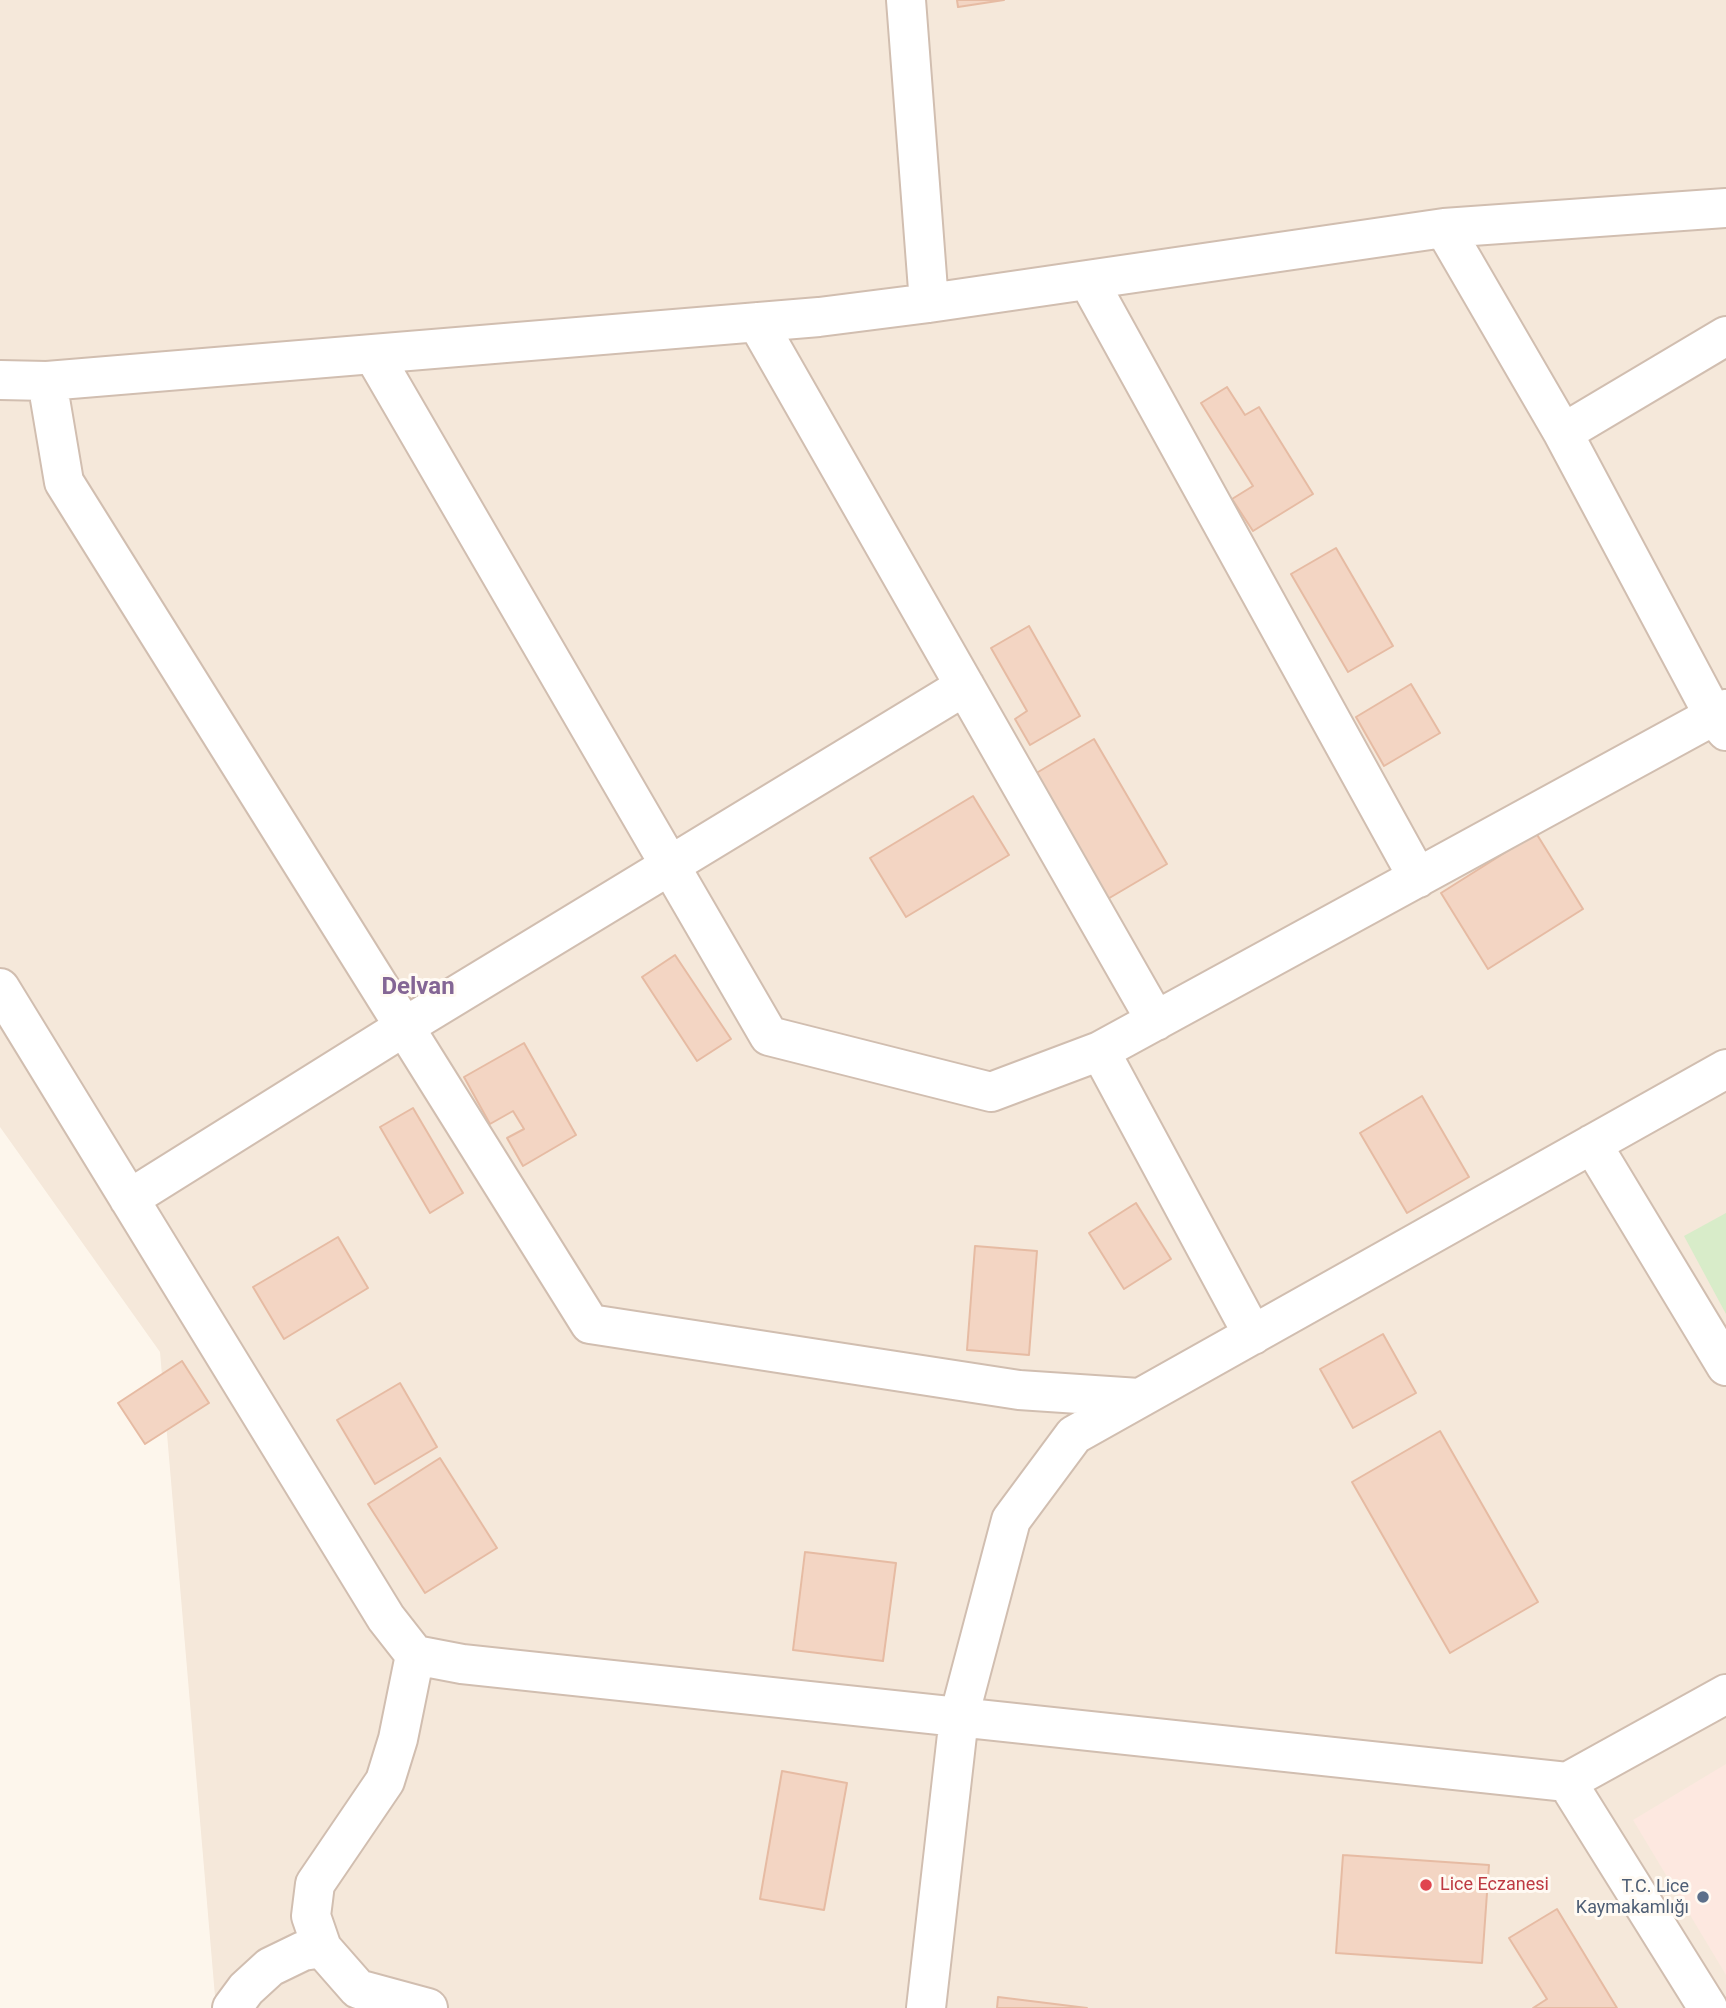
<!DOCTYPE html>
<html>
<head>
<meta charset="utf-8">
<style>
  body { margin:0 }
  canvas { display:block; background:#fdf6ec }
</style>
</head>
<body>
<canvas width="1726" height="2008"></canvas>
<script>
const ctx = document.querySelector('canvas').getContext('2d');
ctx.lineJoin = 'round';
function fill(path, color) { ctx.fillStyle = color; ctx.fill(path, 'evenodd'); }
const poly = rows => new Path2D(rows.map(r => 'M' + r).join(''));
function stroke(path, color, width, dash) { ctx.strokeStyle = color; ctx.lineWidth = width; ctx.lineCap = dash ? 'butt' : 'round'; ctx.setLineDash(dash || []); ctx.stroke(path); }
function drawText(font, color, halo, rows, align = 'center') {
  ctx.font = font + ' Roboto,sans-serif'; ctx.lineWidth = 6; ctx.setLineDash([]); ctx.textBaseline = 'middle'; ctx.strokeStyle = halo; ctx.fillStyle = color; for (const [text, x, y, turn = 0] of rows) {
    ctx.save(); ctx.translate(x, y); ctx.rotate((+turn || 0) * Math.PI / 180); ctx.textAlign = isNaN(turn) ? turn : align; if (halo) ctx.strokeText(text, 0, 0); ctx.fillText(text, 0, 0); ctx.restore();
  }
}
fill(poly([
  [0,0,1726,0,1726,2008,216,2008,160,1352,0,1127]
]), '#f5e8da');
fill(poly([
  [1726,1764,1726,1975,1633,1820]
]), '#fde8e0');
fill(poly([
  [1726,1213,1726,1314,1684,1236]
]), '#d8ecc9');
const building = poly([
  [957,0,1004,0,958,7,957,0],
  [1227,387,1245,415,1259,407,1313,494,1253,531,1232,499,1253,486,1201,403,1227,387],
  [1336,548,1393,646,1348,672,1291,574,1336,548],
  [1029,626,1080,716,1030,745,1015,719,1027,711,991,648,1029,626],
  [1411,684,1440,733,1384,766,1356,717,1411,684],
  [1094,739,1167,864,1106,900,1033,775,1094,739],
  [973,796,1009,855,906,917,870,858,973,796],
  [1536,833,1583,909,1488,969,1441,893,1536,833],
  [675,955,731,1039,697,1061,642,977,675,955],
  [524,1043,576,1135,523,1166,507,1138,524,1129,513,1111,490,1124,464,1077,524,1043],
  [1422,1096,1469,1177,1407,1213,1360,1133,1422,1096],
  [413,1108,463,1193,430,1213,380,1127,413,1108],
  [1136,1203,1171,1259,1124,1289,1089,1233,1136,1203],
  [338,1237,368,1288,284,1339,253,1287,338,1237],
  [975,1246,1037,1251,1029,1355,967,1350,975,1246],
  [1383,1334,1416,1393,1353,1428,1320,1369,1383,1334],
  [182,1361,209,1403,145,1444,118,1403,182,1361],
  [400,1383,437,1447,375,1484,337,1420,400,1383],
  [1440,1431,1538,1602,1450,1653,1352,1482,1440,1431],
  [440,1458,497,1548,425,1593,368,1504,440,1458],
  [805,1552,896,1563,883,1661,793,1650,805,1552],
  [782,1771,847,1783,824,1910,760,1899,782,1771],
  [1343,1855,1489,1865,1482,1963,1336,1953,1343,1855],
  [1557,1909,1617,2008,1533,2008,1547,1999,1509,1938,1557,1909],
  [998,1997,1087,2008,997,2008,998,1997]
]);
fill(building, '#f3d5c3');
stroke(building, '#e6bba3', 2);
const minor = poly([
  [906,0,929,303],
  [1444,228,1563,433,1714,716,1726,731],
  [1088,280,1418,878],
  [757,322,1156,1021],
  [373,354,769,1036,991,1092,1100,1051,1726,709],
  [0,380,47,381,819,317,929,303,1444,228,1726,208],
  [47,381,64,482,590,1324,1019,1390,1139,1398],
  [1563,433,1726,336],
  [0,988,386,1618,415,1655,462,1664,1567,1782,1708,2008],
  [1100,1051,1253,1335],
  [1592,1144,1726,1366],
  [129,1199,404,1027,965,686],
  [415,1655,398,1739,385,1781,315,1884,311,1916,322,1948,358,1989,428,2008],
  [1567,1782,1726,1694],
  [232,2008,246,1989,270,1967,303,1951,322,1948],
  [926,2008,959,1717,1011,1520,1074,1435,1726,1069]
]);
stroke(minor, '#d1beb0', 42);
stroke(minor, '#fff', 38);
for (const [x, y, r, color] of [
  [1426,1885,7,"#e0444e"],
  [1703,1897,7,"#5c6f8a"]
]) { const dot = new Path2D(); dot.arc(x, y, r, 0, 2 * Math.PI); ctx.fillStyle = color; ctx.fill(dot); stroke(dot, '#fffaf3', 2.5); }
drawText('18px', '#be3a42', '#fffaf3', [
  ["Lice Eczanesi",1440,1885]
], 'left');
drawText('18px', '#4e5e75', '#fffaf3', [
  ["T.C. Lice",1689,1887],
  ["Kaymakamlığı",1689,1908]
], 'right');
drawText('bold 24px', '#846695', '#fffaf3', [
  ["Delvan",418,988]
]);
</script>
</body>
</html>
